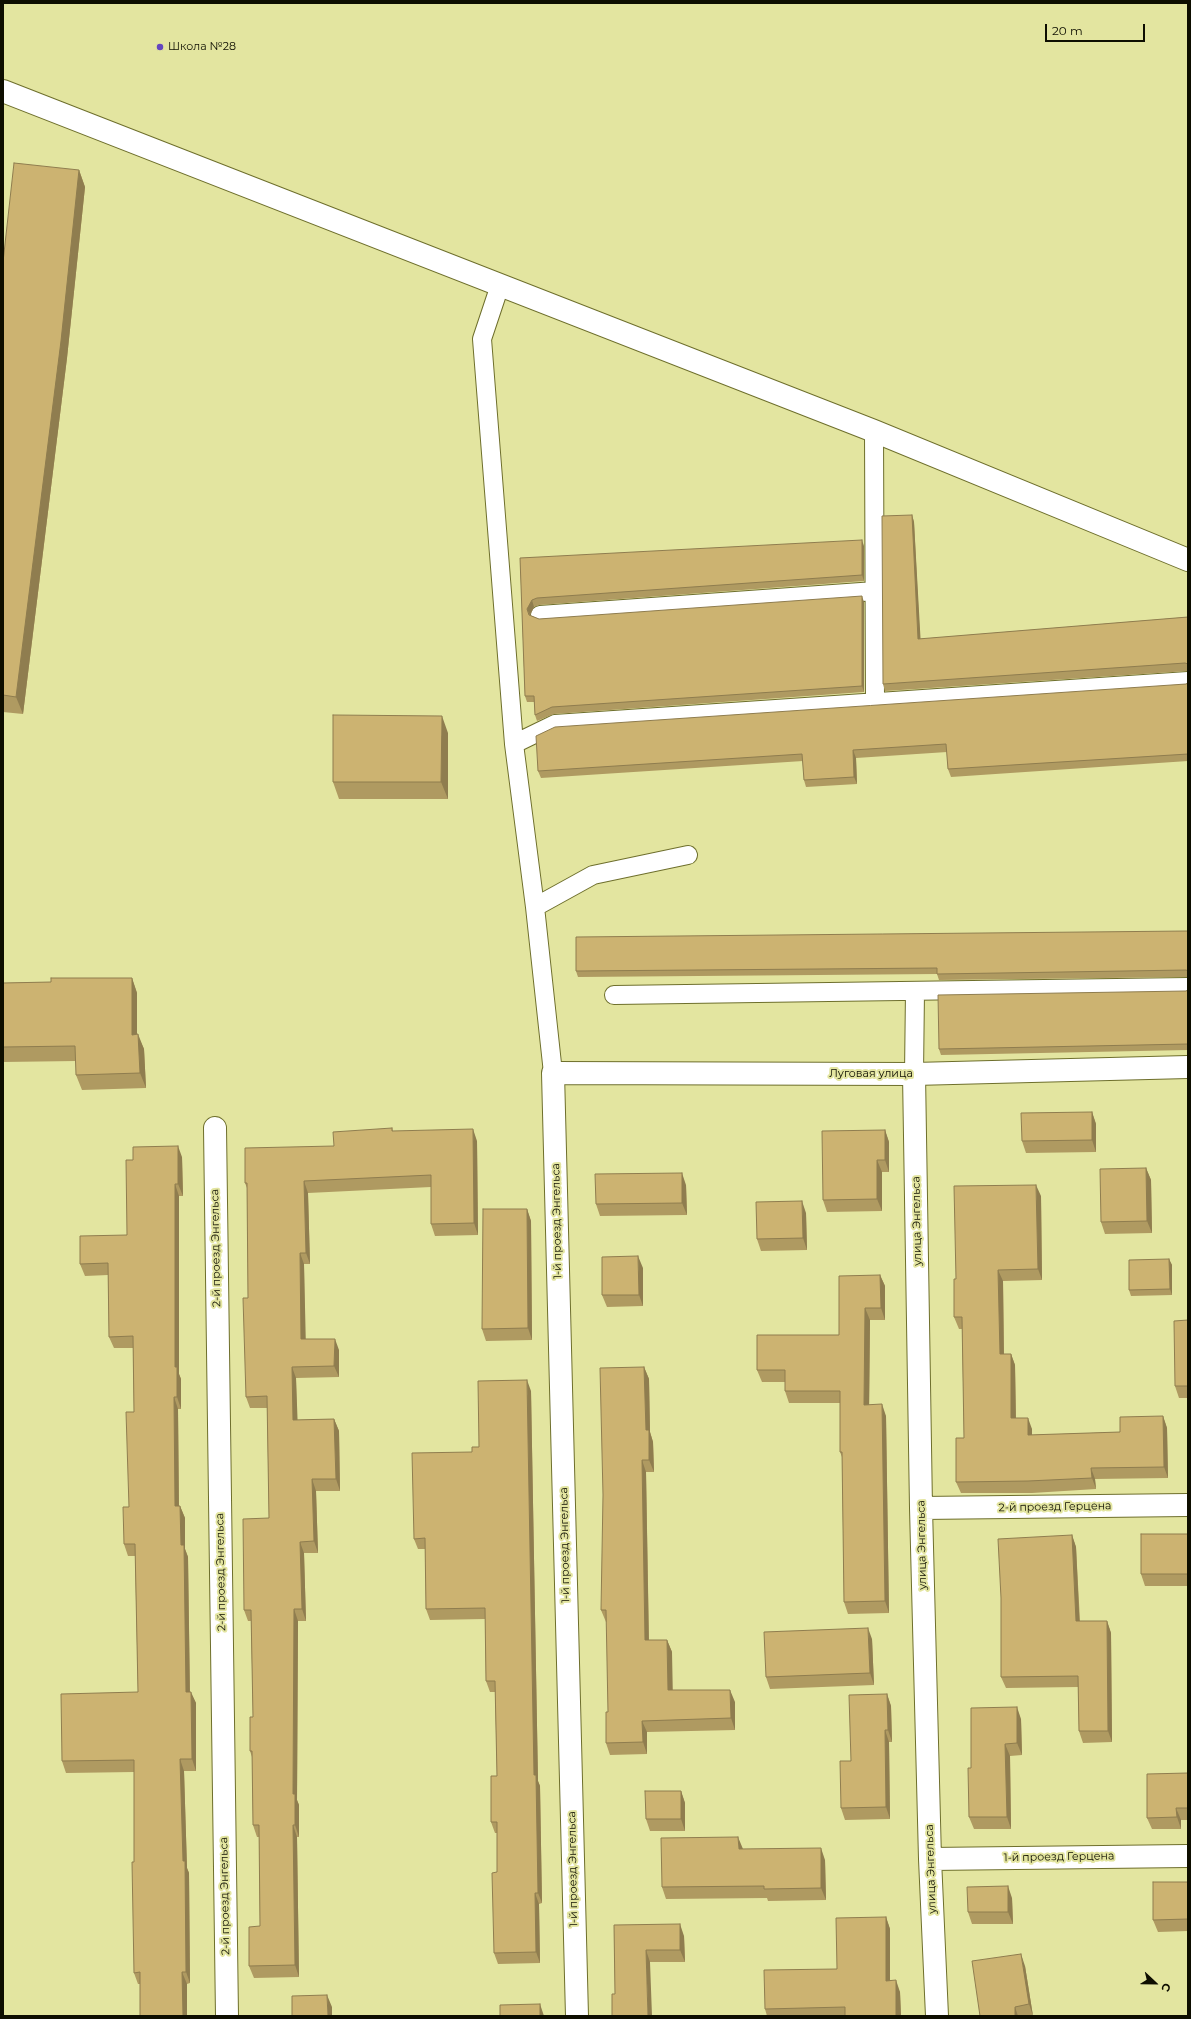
<!DOCTYPE html>
<html>
<head>
<meta charset="utf-8">
<style>
  body { margin:0 }
  #map { position:relative; width:1191px; height:2019px; overflow:hidden; background:#e3e5a0; font-family:Montserrat,sans-serif }
  canvas { display:block }
  .frame { position:absolute; inset:0; border:4px solid #0e0e00; pointer-events:none }
  .north { position:absolute; left:1135px; top:1963px; width:40px; height:40px; -webkit-text-stroke:3px #e3e5a0; paint-order:stroke; rotate:112deg; font-size:11px; font-weight:700; line-height:16px; text-align:center; color:#0e0e00 }
  .north::after { content:''; display:block; margin:auto; width:14px; height:18px; background:#0e0e00; clip-path:polygon(50% 0,100% 100%,50% 72%,0 100%) }
  .scale { position:absolute; left:1045px; top:24px; width:100px; height:18px; box-sizing:border-box; border:2px solid #0e0e00; border-top:0; padding-left:5px; font-size:12px; line-height:14px; white-space:nowrap; color:#0e0e00; -webkit-text-stroke:3px #e3e5a0; paint-order:stroke }
</style>
</head>
<body>
<div id="map">
<canvas width="1191" height="2019"></canvas>
<div class="frame"></div>
<div class="north">С</div>
<div class="scale">20 m</div>
</div>
<script>
const ctx = document.querySelector('canvas').getContext('2d');
ctx.lineJoin = 'round';
const poly = rows => new Path2D(rows.map(r => 'M' + r).join(''));
function stroke(path, color, width, dash) { ctx.strokeStyle = color; ctx.lineWidth = width; ctx.lineCap = dash ? 'butt' : 'round'; ctx.setLineDash(dash || []); ctx.stroke(path); }
function fill(path, color) { ctx.fillStyle = color; ctx.fill(path, 'evenodd'); }
function drawText(font, color, halo, rows, align = 'center') {
  ctx.font = font + ' Montserrat,sans-serif'; ctx.lineWidth = 4; ctx.setLineDash([]); ctx.textBaseline = 'middle'; ctx.strokeStyle = halo; ctx.fillStyle = color; for (const [text, x, y, turn = 0] of rows) {
    ctx.save(); ctx.translate(x, y); ctx.rotate((+turn || 0) * Math.PI / 180); ctx.textAlign = isNaN(turn) ? turn : align; if (halo) ctx.strokeText(text, 0, 0); ctx.fillText(text, 0, 0); ctx.restore();
  }
}
const service = poly([
  [500,285,482,339,514,744,535,907,553,1073],
  [874,431,875,703],
  [540,615,875,591],
  [514,744,555,724,1188,681],
  [535,907,593,875,688,855],
  [614,995,1188,987],
  [914,1074,915,991]
]);
const minor = poly([
  [3,91,874,431,1188,560],
  [914,1074,921,1508,930,1859,937,2016],
  [215,1128,227,2016],
  [921,1508,1188,1505],
  [930,1859,1188,1856],
  [577,2016,553,1073,914,1074,1188,1067]
]);
stroke(service, '#6e6f2c', 20);
stroke(minor, '#6e6f2c', 24);
stroke(service, '#fff', 18);
stroke(minor, '#fff', 22);
fill(poly([
  [79,170,85,187,67,358,23,714,3,712,3,262],
  [912,515,914,522,920,639,1188,617,1188,671,885,691,883,684],
  [864,546,864,581,539,605,534,607,530,615,539,619,864,602,864,692,554,714,537,721,535,715,534,702,527,702,525,696,520,558],
  [1188,683,1188,761,951,777,948,769,947,752,856,758,857,784,806,787,804,780,803,761,541,778,538,771,1186,684],
  [448,733,448,799,339,799,333,782],
  [1188,931,1188,977,939,980,937,974,578,977,576,971],
  [132,978,137,993,137,1034,144,1049,146,1088,82,1090,76,1075,76,1061,3,1062,3,983,51,982],
  [1188,990,1188,1050,941,1055,939,1049,1186,991],
  [1092,1112,1096,1124,1096,1152,1026,1153,1022,1141],
  [392,1128,393,1131,477,1141,478,1235,435,1236,431,1224,431,1187,308,1193,310,1264,304,1264,305,1339,339,1350,339,1377,296,1378,297,1420,334,1419,339,1431,340,1491,316,1491,318,1553,304,1553,306,1621,298,1621,297,1800,299,1805,299,1837,297,1837,299,1977,254,1978,249,1966,260,1926,259,1837,257,1837,253,1825,252,1757,250,1751,253,1717,251,1621,248,1621,244,1610,269,1518,267,1408,250,1408,246,1397,248,1298,247,1188,245,1183,334,1146],
  [885,1130,889,1142,889,1172,882,1172,882,1211,827,1212,823,1200],
  [182,1157,183,1196,179,1196,179,1374,181,1379,181,1409,178,1409,179,1506,180,1506,185,1518,185,1549,188,1557,190,1692,196,1703,196,1771,184,1771,187,1868,189,1873,190,1983,187,1984,187,2016,140,2016,140,1984,138,1984,134,1973,134,1772,66,1773,62,1761,138,1692,135,1556,128,1556,124,1544,129,1507,134,1412,133,1348,114,1348,109,1337,108,1275,85,1276,80,1264,127,1235,133,1160],
  [1146,1168,1151,1180,1152,1233,1105,1234,1101,1222],
  [686,1185,687,1215,600,1216,596,1204],
  [1041,1196,1042,1280,1003,1281,1004,1354,1011,1354,1015,1365,1016,1418,1032,1429,1032,1435,1120,1432,1163,1416,1167,1428,1168,1478,1095,1479,1096,1489,1032,1493,961,1493,956,1482,964,1438,962,1329,959,1329,954,1317,956,1279],
  [527,1209,531,1221,532,1340,486,1341,482,1329],
  [806,1213,807,1250,761,1251,757,1239],
  [1169,1259,1172,1265,1172,1295,1131,1296,1129,1290],
  [643,1268,643,1306,607,1307,602,1295],
  [880,1275,885,1286,885,1320,870,1320,869,1405,886,1416,889,1613,848,1614,844,1602,842,1457,840,1452,840,1403,789,1403,785,1391,785,1382,762,1382,757,1370,839,1335],
  [1188,1320,1188,1398,1179,1398,1175,1386],
  [644,1367,649,1379,650,1432,653,1442,654,1472,646,1472,649,1640,667,1640,672,1652,672,1690,735,1702,735,1730,647,1732,647,1754,610,1755,606,1743,608,1712,607,1622,606,1622,601,1610],
  [531,1391,538,1781,540,1786,542,1903,539,1904,540,1963,498,1964,494,1953,497,1872,497,1833,495,1833,491,1822,497,1776,495,1692,490,1692,486,1681,485,1619,430,1620,426,1609,425,1549,418,1549,414,1539,472,1452,479,1447],
  [1188,1534,1188,1586,1145,1586,1141,1574],
  [1072,1535,1076,1547,1080,1621,1107,1621,1111,1633,1112,1742,1083,1743,1079,1731,1078,1687,1006,1688,1001,1677],
  [872,1639,874,1685,770,1689,766,1677],
  [887,1694,891,1706,892,1742,889,1742,890,1819,845,1820,841,1808,851,1761],
  [1021,1719,1022,1755,1010,1756,1011,1829,974,1829,969,1817,971,1768],
  [1188,1773,1188,1820,1181,1820,1181,1829,1152,1829,1147,1818],
  [681,1791,685,1803,685,1831,650,1831,646,1819],
  [743,1849,825,1860,826,1900,768,1901,767,1898,666,1899,662,1887],
  [1188,1882,1188,1931,1158,1932,1153,1920],
  [1012,1898,1013,1924,972,1924,968,1912],
  [886,1917,890,1929,890,1980,900,1992,901,2016,767,2016,765,2009,837,1969],
  [614,1925,684,1936,685,1962,650,1962,615,1994],
  [1025,1966,1033,2016,980,2016]
]), '#af9a61');
fill(poly([
  [79,170,85,187,67,358,23,714,16,697],
  [912,515,914,522,921,647,918,639],
  [862,540,864,546,864,581,862,575],
  [862,596,864,602,864,692,862,686],
  [532,600,534,607,530,615,527,609],
  [442,716,448,733,448,799,441,782],
  [853,750,856,758,857,784,854,777],
  [132,978,137,993,137,1050,132,1035],
  [138,1034,144,1049,146,1088,140,1073],
  [1092,1112,1096,1124,1096,1152,1092,1140],
  [473,1129,477,1141,478,1235,474,1223],
  [885,1130,889,1142,889,1172,885,1160],
  [178,1146,182,1157,183,1196,178,1184],
  [877,1160,882,1172,882,1211,877,1199],
  [1146,1168,1151,1180,1152,1233,1147,1221],
  [682,1173,686,1185,687,1215,682,1203],
  [304,1181,308,1193,310,1264,306,1253],
  [175,1184,179,1196,179,1374,181,1379,181,1409,177,1397,175,1367],
  [1036,1185,1041,1196,1042,1280,1038,1269],
  [802,1201,806,1213,807,1250,803,1238],
  [527,1209,531,1221,532,1340,528,1328],
  [300,1253,304,1264,306,1350,301,1339],
  [638,1256,643,1268,643,1306,639,1295],
  [1169,1259,1172,1265,1172,1295,1170,1289],
  [998,1270,1003,1281,1004,1365,1000,1354],
  [880,1275,885,1286,885,1320,881,1308],
  [865,1308,870,1320,869,1417,864,1405],
  [335,1339,339,1350,339,1377,334,1366],
  [1011,1354,1015,1365,1016,1429,1011,1418],
  [292,1367,296,1378,298,1432,293,1420],
  [644,1367,649,1379,650,1432,653,1442,654,1472,649,1460,646,1430],
  [527,1380,531,1391,538,1781,540,1786,542,1903,538,1893,534,1775],
  [174,1397,178,1409,179,1518,175,1506],
  [882,1404,886,1416,889,1613,885,1601],
  [1163,1416,1167,1428,1168,1478,1164,1467],
  [1028,1418,1032,1429,1032,1447,1028,1435],
  [334,1419,339,1431,340,1491,336,1479],
  [642,1460,646,1472,649,1652,645,1640],
  [1091,1468,1095,1479,1096,1489,1092,1478],
  [312,1479,316,1491,318,1553,314,1541],
  [180,1506,185,1518,185,1549,188,1557,190,1704,186,1692],
  [1072,1535,1076,1547,1080,1633,1076,1621],
  [300,1542,304,1553,306,1621,302,1609],
  [294,1609,298,1621,297,1800,299,1805,299,1837,295,1825,293,1794],
  [1107,1621,1111,1633,1112,1742,1108,1731],
  [868,1628,872,1639,874,1685,870,1673],
  [667,1640,672,1652,673,1702,668,1690],
  [730,1690,735,1702,735,1730,731,1718],
  [191,1692,196,1703,196,1771,192,1759],
  [887,1694,891,1706,892,1742,888,1730],
  [1017,1707,1021,1719,1022,1755,1017,1743],
  [642,1721,647,1732,647,1754,643,1742],
  [885,1730,889,1742,890,1819,886,1807],
  [1005,1744,1010,1756,1011,1829,1007,1817],
  [180,1759,184,1771,187,1868,189,1873,190,1983,186,1972],
  [681,1791,685,1803,685,1831,681,1819],
  [1176,1808,1181,1820,1181,1829,1177,1817],
  [293,1825,297,1837,299,1977,295,1965],
  [738,1837,743,1849,739,1849],
  [821,1848,825,1860,826,1900,821,1888],
  [1008,1886,1012,1898,1013,1924,1008,1912],
  [535,1893,539,1904,540,1963,536,1952],
  [886,1917,890,1929,890,1992,886,1981],
  [680,1924,684,1936,685,1962,680,1950],
  [646,1950,650,1962,652,2016,648,2016],
  [1021,1954,1025,1966,1033,2016,1029,2004],
  [182,1972,187,1984,187,2016,183,2016],
  [896,1980,900,1992,901,2016,896,2016],
  [327,1995,332,2007,332,2016,328,2016],
  [540,2004,544,2016,540,2016],
  [1015,2007,1018,2016,1015,2016]
]), '#8f7d4f');
const building = poly([
  [14,163,79,170,61,341,16,697,3,695,3,262,14,163],
  [912,515,918,639,1188,617,1188,664,1185,663,883,684,882,516,912,515],
  [862,540,862,575,537,598,532,600,527,609,529,615,539,619,862,596,862,686,552,707,535,715,534,696,525,696,520,558,862,540],
  [1188,683,1188,754,948,769,946,744,853,750,854,777,804,780,802,754,538,771,536,736,555,727,1186,684,1188,683],
  [333,715,442,716,441,782,333,782,333,715],
  [1188,931,1188,971,1186,970,937,974,937,968,576,971,576,937,1188,931],
  [51,978,132,978,132,1035,138,1034,140,1073,76,1075,75,1046,3,1047,3,983,51,982,51,978],
  [1188,990,1188,1044,939,1049,938,995,1186,991,1188,990],
  [1092,1112,1092,1140,1022,1141,1021,1113,1092,1112],
  [392,1128,392,1131,473,1129,474,1223,431,1224,431,1175,304,1181,306,1253,300,1253,301,1339,335,1339,334,1366,292,1367,293,1420,334,1419,336,1479,312,1479,314,1541,300,1542,302,1609,294,1609,293,1794,295,1794,295,1825,293,1825,295,1965,249,1966,249,1927,260,1926,259,1825,253,1825,252,1751,250,1751,250,1717,253,1717,251,1610,244,1610,243,1519,269,1518,267,1396,246,1397,243,1298,248,1298,247,1183,245,1183,245,1148,334,1146,333,1132,392,1128],
  [885,1130,885,1160,877,1160,877,1199,823,1200,822,1131,885,1130],
  [178,1146,178,1184,175,1184,175,1367,177,1367,177,1397,174,1397,175,1506,180,1506,181,1545,184,1545,186,1692,191,1692,192,1759,180,1759,183,1861,185,1861,186,1972,182,1972,183,2016,140,2016,140,1972,134,1973,132,1862,134,1862,134,1760,62,1761,61,1694,138,1692,135,1544,124,1544,123,1507,129,1507,126,1412,134,1412,133,1336,109,1337,108,1263,80,1264,80,1236,127,1235,126,1160,133,1160,133,1147,178,1146],
  [1146,1168,1147,1221,1101,1222,1100,1169,1146,1168],
  [682,1173,682,1203,596,1204,595,1174,682,1173],
  [1036,1185,1038,1269,998,1270,1000,1354,1011,1354,1011,1418,1028,1418,1028,1435,1120,1432,1120,1417,1163,1416,1164,1467,1091,1468,1092,1478,1028,1481,956,1482,956,1438,964,1438,962,1317,954,1317,954,1279,956,1279,954,1186,1036,1185],
  [802,1201,803,1238,757,1239,756,1202,802,1201],
  [483,1209,527,1209,528,1328,482,1329,483,1209],
  [638,1256,639,1295,602,1295,602,1257,638,1256],
  [1169,1259,1170,1289,1129,1290,1129,1260,1169,1259],
  [880,1275,881,1308,865,1308,864,1405,882,1404,885,1601,844,1602,842,1452,840,1452,840,1391,785,1391,785,1370,757,1370,757,1335,839,1335,839,1276,880,1275],
  [1188,1320,1188,1386,1175,1386,1174,1321,1188,1320],
  [644,1367,646,1430,649,1430,649,1460,642,1460,645,1640,667,1640,668,1690,730,1690,731,1718,642,1721,643,1742,606,1743,606,1712,608,1712,606,1610,601,1610,603,1495,600,1368,644,1367],
  [527,1380,534,1775,536,1775,538,1893,535,1893,536,1952,494,1953,492,1873,497,1872,497,1822,491,1822,491,1776,497,1776,495,1681,486,1681,485,1608,426,1609,425,1538,414,1539,412,1453,472,1452,472,1447,479,1447,478,1381,527,1380],
  [1141,1534,1188,1534,1188,1574,1141,1574,1141,1534],
  [1072,1535,1076,1621,1107,1621,1108,1731,1079,1731,1078,1676,1001,1677,1001,1598,998,1539,1072,1535],
  [868,1628,870,1673,766,1677,764,1632,868,1628],
  [887,1694,888,1730,885,1730,886,1807,841,1808,840,1761,851,1761,849,1695,887,1694],
  [1017,1707,1017,1743,1005,1744,1007,1817,969,1817,968,1768,971,1768,971,1708,1017,1707],
  [1188,1773,1188,1808,1176,1808,1177,1817,1147,1818,1147,1774,1188,1773],
  [645,1791,681,1791,681,1819,646,1819,645,1791],
  [738,1837,739,1849,821,1848,821,1888,764,1889,764,1886,662,1887,661,1838,738,1837],
  [1153,1882,1188,1882,1188,1919,1153,1920,1153,1882],
  [1008,1886,1008,1912,968,1912,967,1887,1008,1886],
  [886,1917,886,1981,896,1980,896,2016,845,2016,845,2007,765,2009,764,1970,837,1969,836,1918,886,1917],
  [680,1924,680,1950,646,1950,648,2016,612,2016,612,1994,615,1994,614,1925,680,1924],
  [1021,1954,1029,2004,1015,2007,1015,2016,980,2016,972,1961,1021,1954],
  [327,1995,328,2016,292,2016,292,1996,327,1995],
  [540,2004,540,2016,500,2016,500,2005,540,2004]
]);
fill(building, '#ccb371');
stroke(building, '#8f7d4f', 1);
for (const [x, y, r, color] of [
  [160,47,4,"#6446bf"]
]) { const dot = new Path2D(); dot.arc(x, y, r, 0, 2 * Math.PI); ctx.fillStyle = color; ctx.fill(dot); stroke(dot, '#e3e5a0', 1.5); }
drawText('11px', '#0e0e00', '#e3e5a0', [
  ["Школа №28",168,47]
], 'left');
drawText('11px', '#0e0e00', '#e3e5a0', [
  ["Луговая улица",871,1074],
  ["1-й проезд Энгельса",557,1221,-91],
  ["улица Энгельса",917,1221,-91],
  ["2-й проезд Энгельса",216,1248,-91],
  ["2-й проезд Герцена",1055,1507,-1],
  ["1-й проезд Энгельса",565,1545,-91],
  ["улица Энгельса",922,1545,-91],
  ["2-й проезд Энгельса",221,1572,-91],
  ["1-й проезд Герцена",1059,1857,-1],
  ["1-й проезд Энгельса",573,1869,-91],
  ["улица Энгельса",931,1869,-92],
  ["2-й проезд Энгельса",225,1896,-91]
]);
</script>
</body>
</html>
